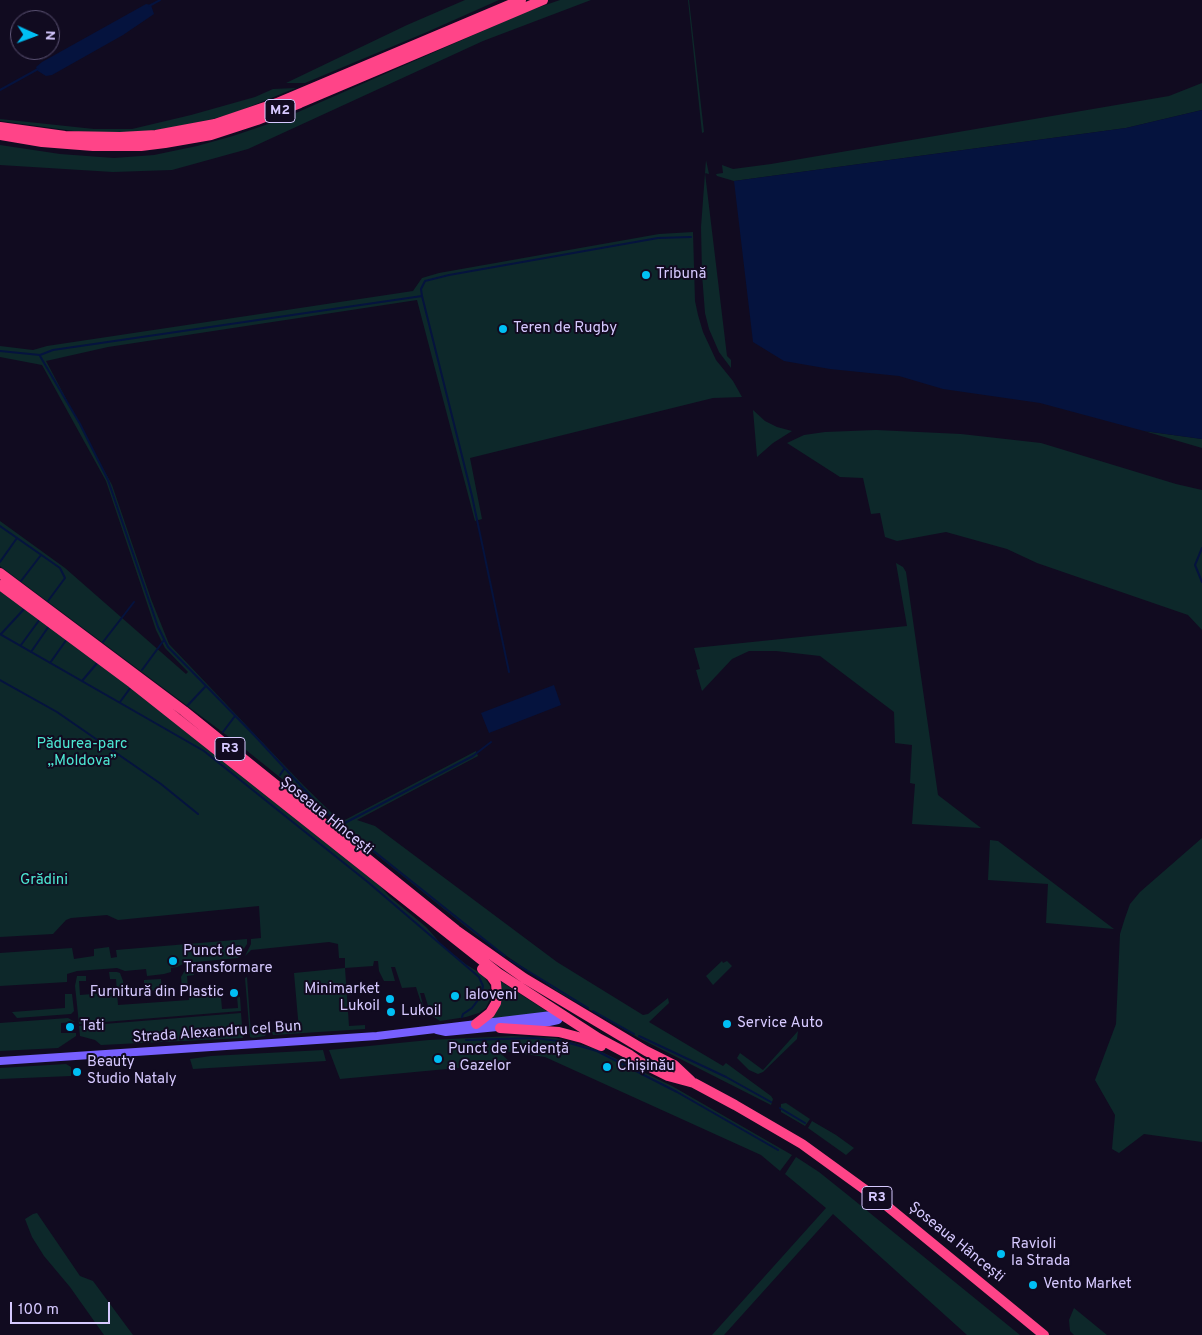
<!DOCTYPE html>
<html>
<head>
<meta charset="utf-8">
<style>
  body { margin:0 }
  #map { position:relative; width:1202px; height:1335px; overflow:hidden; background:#110b20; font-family:Overpass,sans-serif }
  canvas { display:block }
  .north { position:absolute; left:10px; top:10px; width:50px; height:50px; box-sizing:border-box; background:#110b20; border:1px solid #605779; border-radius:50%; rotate:92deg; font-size:14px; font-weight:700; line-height:20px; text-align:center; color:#d6c9ff }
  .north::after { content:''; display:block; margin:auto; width:18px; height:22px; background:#00bff4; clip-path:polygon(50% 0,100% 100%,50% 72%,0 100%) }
  .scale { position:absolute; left:10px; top:1302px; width:100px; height:22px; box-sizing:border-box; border:2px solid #d6c9ff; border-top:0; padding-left:6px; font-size:15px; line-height:18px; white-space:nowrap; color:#d6c9ff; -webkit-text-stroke:4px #110b20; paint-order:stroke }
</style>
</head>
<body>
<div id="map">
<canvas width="1202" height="1335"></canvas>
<div class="north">N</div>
<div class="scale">100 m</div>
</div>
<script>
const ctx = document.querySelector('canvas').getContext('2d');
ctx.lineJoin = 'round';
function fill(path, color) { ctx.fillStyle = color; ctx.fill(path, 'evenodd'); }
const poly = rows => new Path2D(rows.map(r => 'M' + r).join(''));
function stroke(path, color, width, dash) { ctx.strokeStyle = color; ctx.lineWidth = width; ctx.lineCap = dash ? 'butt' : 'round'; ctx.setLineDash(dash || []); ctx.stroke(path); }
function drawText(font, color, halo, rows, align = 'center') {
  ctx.font = font + ' Overpass,sans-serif'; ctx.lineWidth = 4; ctx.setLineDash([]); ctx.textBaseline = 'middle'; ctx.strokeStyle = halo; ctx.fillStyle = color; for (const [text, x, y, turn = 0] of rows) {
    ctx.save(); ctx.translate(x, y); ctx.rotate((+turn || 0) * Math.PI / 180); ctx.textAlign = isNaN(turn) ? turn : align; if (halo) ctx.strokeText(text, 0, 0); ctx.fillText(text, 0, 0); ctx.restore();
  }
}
fill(poly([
  [465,0,499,0,427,32,305,83,286,83,407,25],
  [560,0,591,0,483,41,248,149,172,170,113,172,0,165,0,145,60,154,114,158,154,155,197,146,233,136,280,120,528,11],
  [688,0,689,0,704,132,702,133],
  [1202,83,1202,110,1126,128,734,181,717,176,716,174,723,173,722,165,733,169,771,164,1169,96],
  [296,88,239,111,213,119,175,127,142,132,115,133,74,131,0,121,0,119,94,129,132,129,191,115,255,97,273,89],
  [706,160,709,174,705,173,727,356,731,360,731,368,719,352,709,329,705,313,702,274,701,227],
  [693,232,695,301,698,315,703,332,716,360,733,381,742,397,713,398,470,458,482,519,475,521,417,300,108,347,46,361,112,485,151,599,169,644,303,785,341,822,476,751,478,756,357,820,375,826,557,962,643,1015,648,1014,668,998,669,1003,649,1022,723,1066,726,1063,771,1096,773,1099,771,1105,637,1037,557,991,475,934,241,746,0,566,0,521,65,568,186,674,188,672,165,648,156,630,106,481,42,365,0,357,0,346,33,350,47,346,413,291,422,278,439,273,659,234],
  [753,410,765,421,777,427,792,431,773,443,757,457],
  [876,430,961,434,1041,443,1176,484,1202,490,1202,630,1188,615,1037,563,1007,549,946,532,897,541,885,537,880,513,871,514,863,478,840,477,787,443,804,435,825,432],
  [1144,431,1202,439,1202,448],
  [896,563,903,567,906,572,938,795,981,828,912,824,915,784,910,783,912,745,895,743,894,712,820,656,776,651,749,651,732,659,702,691,696,670,700,669,694,648,907,626],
  [0,590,162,710,376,881,389,896,426,927,443,946,467,965,483,975,490,986,490,999,486,1008,479,1013,466,1017,440,1021,431,1015,424,993,420,993,424,1009,423,1009,416,987,402,988,395,967,391,967,395,981,384,981,379,971,378,961,374,961,373,966,345,968,349,1026,365,1025,365,1029,273,1035,272,1032,299,1030,294,973,345,968,345,958,339,958,338,944,329,942,251,950,245,956,251,944,251,939,261,938,259,906,118,920,107,915,71,918,66,920,53,934,0,937],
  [1202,838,1202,1142,1144,1134,1119,1153,1112,1149,1115,1115,1095,1080,1116,1024,1120,934,1125,918,1130,904,1140,892],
  [990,840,998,841,1114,929,1046,923,1048,884,988,880],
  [247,939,247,944,238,958,185,963,177,967,171,968,171,972,164,974,147,976,146,969,125,971,117,968,77,971,67,974,67,982,0,986,0,953,72,948,74,959,94,956,94,949,109,947,111,958,117,957,116,950],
  [722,961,723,963,727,961,732,966,713,985,706,976],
  [193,966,194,975,187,976,188,988,220,986,222,1009,238,1008,237,996,240,997,241,1011,79,1024,75,986,77,976,86,976,86,981,79,981,80,995,117,992,116,979,110,979,109,972,117,972,120,973,123,981,124,992,117,993,118,1005,189,1000,188,988,182,988,181,977,185,970],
  [247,977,251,1034,267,1033,265,1036,253,1038,250,1037,245,978],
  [161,979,162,990,144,991,144,980],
  [500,981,548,1012,487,1020],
  [65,994,72,994,74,1011,71,1014,17,1018,12,1012,65,1008],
  [241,1013,243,1038,101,1045,95,1040,80,1036,79,1026],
  [68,1018,75,1022,61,1023,61,1033,76,1033,76,1036,58,1048,0,1051,0,1023],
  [798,1031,797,1039,763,1072,758,1074,749,1070,737,1058,740,1053,763,1070],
  [512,1036,556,1038,596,1049,672,1086,792,1155,780,1171,761,1155,545,1057,497,1050,511,1063,340,1079,329,1050,429,1040],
  [323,1050,326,1061,193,1069,190,1059,211,1056],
  [66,1064,71,1067,71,1076,0,1079,0,1068],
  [786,1103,810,1119,805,1126,781,1112,781,1104],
  [812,1121,836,1135,854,1148,846,1155,808,1128],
  [796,1157,819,1172,849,1196,1020,1335,967,1335,833,1214,724,1335,712,1335,826,1208,785,1174],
  [37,1213,80,1276,93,1281,133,1335,104,1335,70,1287,44,1256,32,1237,25,1219,33,1214],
  [1074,1308,1107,1335,1074,1335,1070,1331,1069,1320]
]), '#0d282a');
fill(poly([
  [146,4,151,5,154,14,123,35,52,75,46,76,38,71,36,67,42,62],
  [1202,110,1202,439,1144,431,1040,403,943,389,899,376,830,369,784,361,753,342,734,181,1126,128],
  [554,685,561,705,489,733,481,713]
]), '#05133e');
stroke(poly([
  [149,6,160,0],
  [0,90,38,69],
  [422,296,421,289,425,281,449,275,658,238,691,237],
  [0,351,40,355,53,350,422,296,472,496,509,672],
  [40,356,80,424,108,480,158,627,168,647,255,736,326,813,505,956],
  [0,526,60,568,65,578,48,601],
  [1202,548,1195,565,1202,582],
  [0,562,17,538],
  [21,581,41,555],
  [0,634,204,751,369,883,479,977,483,986,481,996,472,1008,463,1014,462,1017],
  [1,634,25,608],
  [103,642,134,602],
  [21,645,40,619],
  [31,652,49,626],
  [50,663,67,639],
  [142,670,164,640],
  [0,680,57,712,161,784,198,814],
  [82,681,98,662],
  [120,702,131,687],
  [188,705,205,687],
  [223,732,235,716],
  [280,775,284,769],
  [341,825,473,756,491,742],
  [510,960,588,1008],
  [593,1011,634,1034],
  [639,1036,726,1077,771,1102],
  [466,1040,535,1038,566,1042,597,1051,677,1092,778,1150],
  [780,1108,805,1123]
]), '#05133e', 2);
stroke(poly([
  [437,1030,446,1032,549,1022,558,1020,562,1014],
  [0,1061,377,1036,560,1014]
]), '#7760ff', 8);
stroke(poly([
  [0,127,65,136,120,137,156,135,215,124,277,103,521,0],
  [0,135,42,142,93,146,141,146,165,143,211,135,257,120,300,103,543,0],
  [0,573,184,711,456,930,524,978,646,1051,674,1065,691,1081],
  [0,585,132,683,498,973,598,1038,630,1055,640,1062,668,1076,694,1083,735,1105,802,1144,882,1202,1044,1335],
  [476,1024,490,1013,496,1003,497,995,496,983,491,976,482,969],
  [500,1028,559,1032,582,1038,601,1046]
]), '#f48', 10);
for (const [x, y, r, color] of [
  [646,275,5,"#00bff4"],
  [503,329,5,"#00bff4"],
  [173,961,5,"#00bff4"],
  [234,993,5,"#00bff4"],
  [455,996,5,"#00bff4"],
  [390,999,5,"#00bff4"],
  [391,1012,5,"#00bff4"],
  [727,1024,5,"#00bff4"],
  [70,1027,5,"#00bff4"],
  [438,1059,5,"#00bff4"],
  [607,1067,5,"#00bff4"],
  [77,1072,5,"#00bff4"],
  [1001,1254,5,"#00bff4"],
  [1033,1285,5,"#00bff4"]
]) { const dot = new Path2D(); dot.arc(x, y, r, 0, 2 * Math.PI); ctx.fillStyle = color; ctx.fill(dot); stroke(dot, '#110b20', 2); }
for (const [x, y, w] of [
  [280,111,30],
  [230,749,30],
  [877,1198,30]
]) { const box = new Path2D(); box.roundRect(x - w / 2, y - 11.5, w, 23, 4); ctx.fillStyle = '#110b20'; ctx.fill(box); stroke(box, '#d6c9ff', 1); }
drawText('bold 14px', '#d6c9ff', null, [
  ["M2",280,111],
  ["R3",230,749],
  ["R3",877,1198]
]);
drawText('15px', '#d6c9ff', '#110b20', [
  ["Tribună",656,275],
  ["Teren de Rugby",513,329],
  ["Punct de",183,952],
  ["Transformare",183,969],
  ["Minimarket",380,990,"right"],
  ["Lukoil",380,1007,"right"],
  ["Furnitură din Plastic",224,993,"right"],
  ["Ialoveni",465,996],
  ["Lukoil",401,1012],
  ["Service Auto",737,1024],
  ["Tati",80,1027],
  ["Punct de Evidență",448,1050],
  ["a Gazelor",448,1067],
  ["Beauty",87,1063],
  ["Studio Nataly",87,1080],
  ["Chișinău",617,1067],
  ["Ravioli",1011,1245],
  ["la Strada",1011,1262],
  ["Vento Market",1043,1285]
], 'left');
drawText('15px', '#4de8d3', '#110b20', [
  ["Pădurea-parc",82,745],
  ["„Moldova”",82,762],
  ["Grădini",44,881]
]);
drawText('15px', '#d6c9ff', '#110b20', [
  ["Șoseaua Hîncești",326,817,39],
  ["Strada Alexandru cel Bun",217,1033,-4],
  ["Șoseaua Hâncești",956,1243,39]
]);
</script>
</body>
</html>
